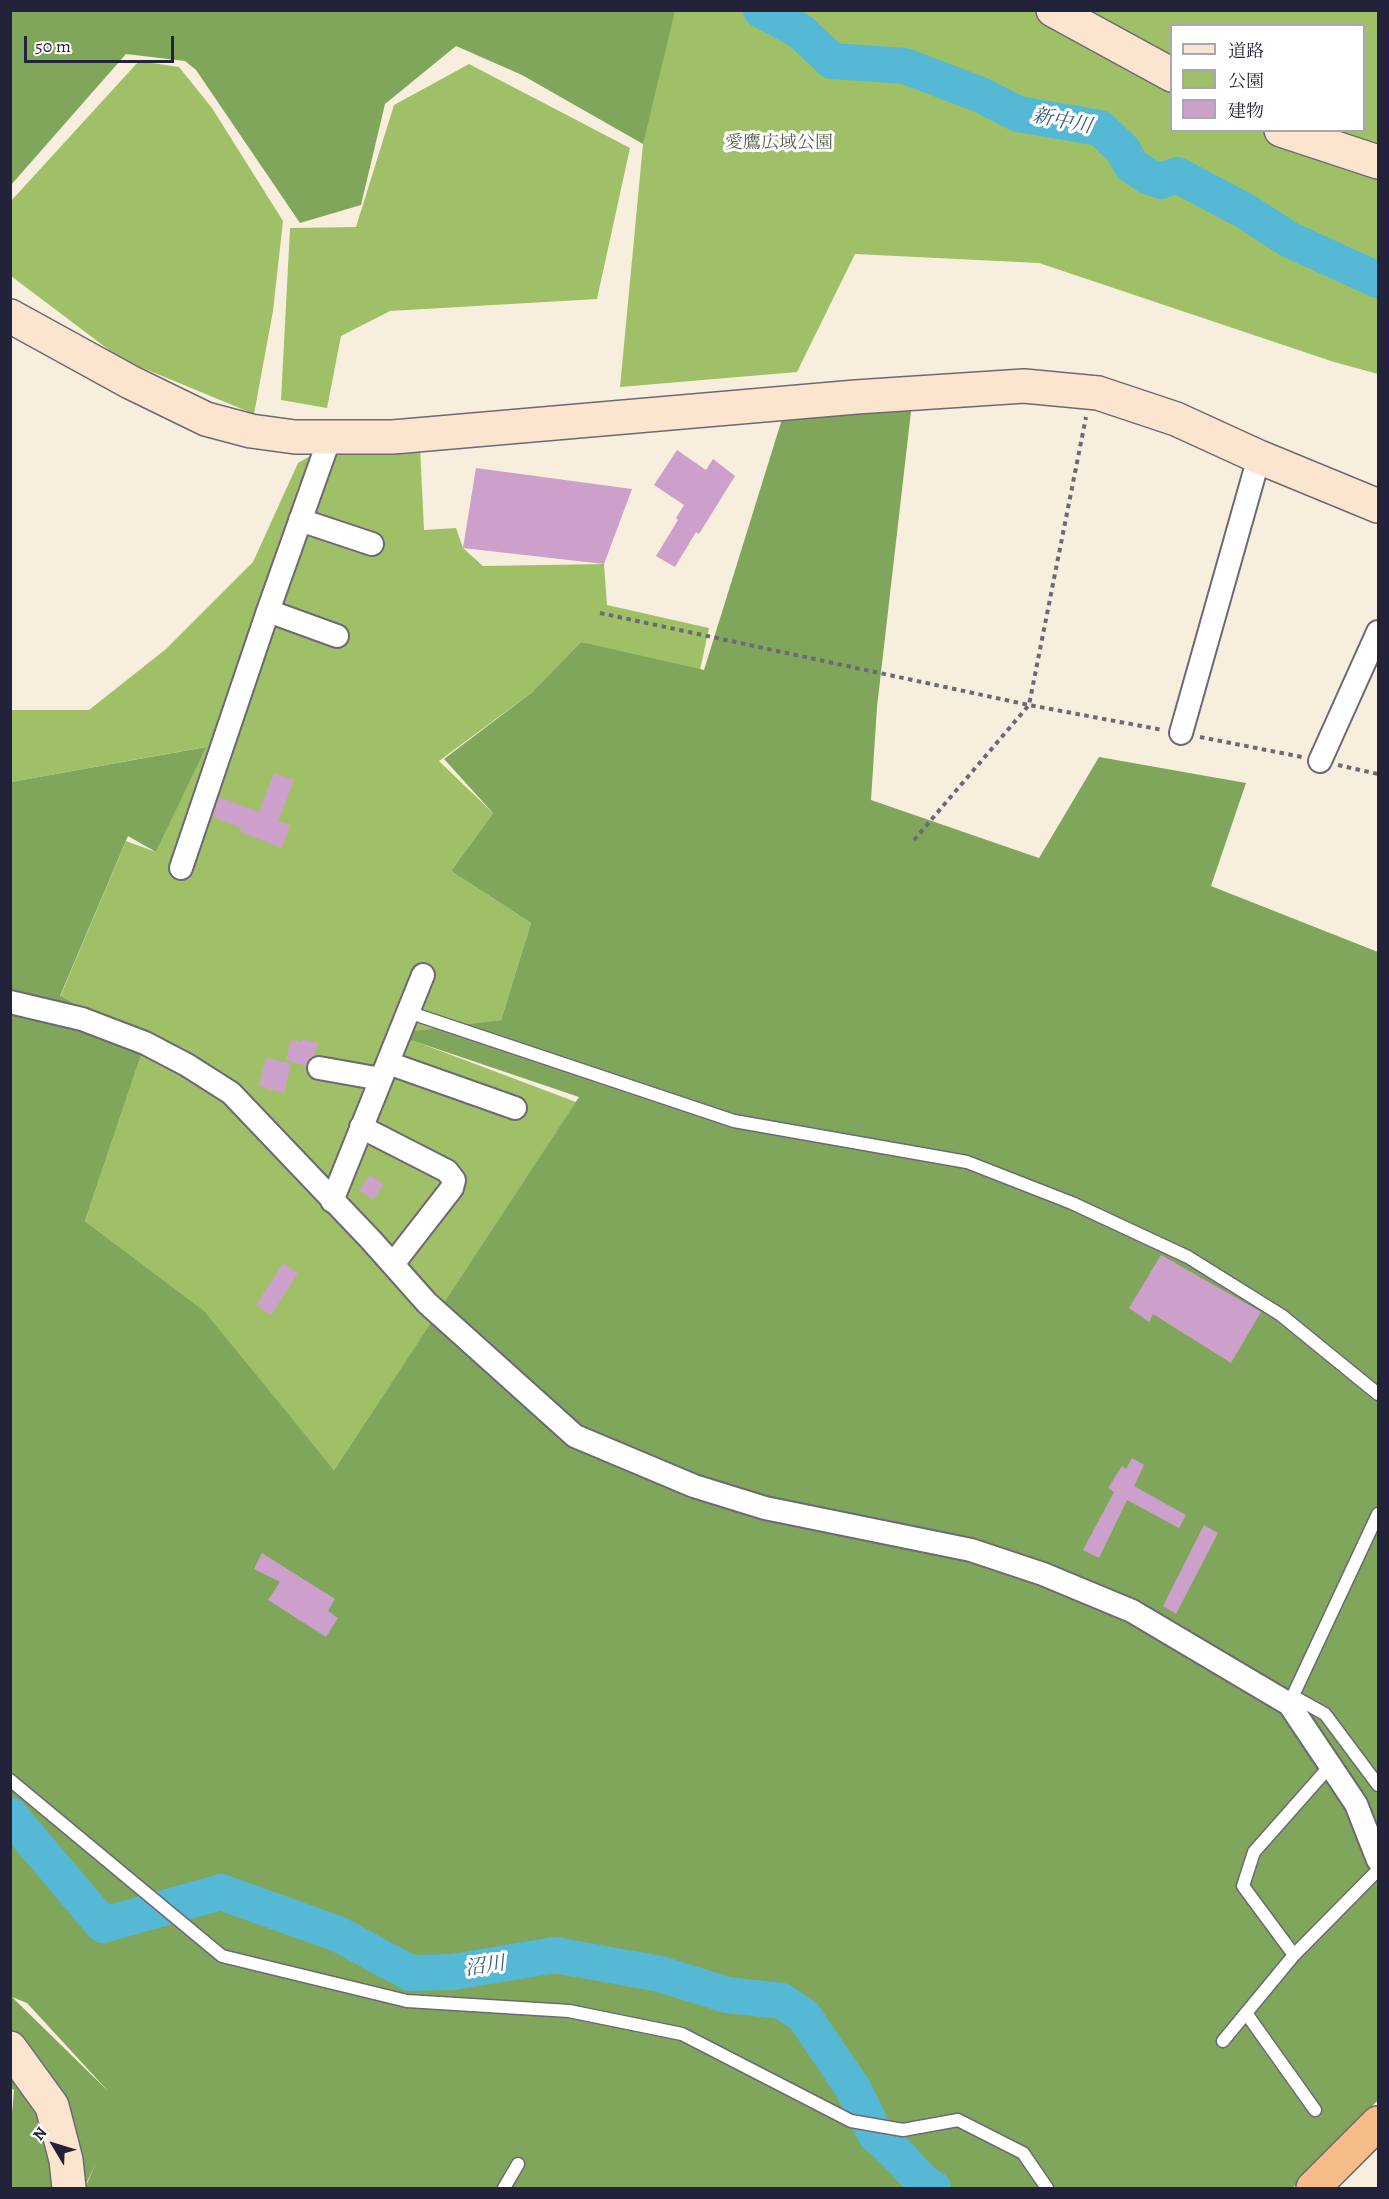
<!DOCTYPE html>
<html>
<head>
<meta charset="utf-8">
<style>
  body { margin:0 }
  #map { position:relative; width:1389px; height:2199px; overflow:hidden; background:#f8eede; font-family:Alegreya,"Noto Serif JP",serif }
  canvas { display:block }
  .frame { position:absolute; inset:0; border:12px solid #22223b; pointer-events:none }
  .legend { position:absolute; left:1170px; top:24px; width:195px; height:108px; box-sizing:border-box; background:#fff; border:2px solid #a7a7b1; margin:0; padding:8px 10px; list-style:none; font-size:18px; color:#22223b }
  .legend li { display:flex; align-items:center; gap:12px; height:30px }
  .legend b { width:30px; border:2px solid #a7a7b1 }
  .north { position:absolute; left:24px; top:2115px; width:60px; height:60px; -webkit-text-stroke:4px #fff; paint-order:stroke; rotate:308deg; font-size:16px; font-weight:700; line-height:24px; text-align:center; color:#22223b }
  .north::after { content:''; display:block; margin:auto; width:21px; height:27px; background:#22223b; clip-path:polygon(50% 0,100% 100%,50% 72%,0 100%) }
  .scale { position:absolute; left:24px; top:36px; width:150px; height:27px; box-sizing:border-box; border:3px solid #22223b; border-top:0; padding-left:8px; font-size:18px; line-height:21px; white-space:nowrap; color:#22223b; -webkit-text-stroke:4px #fff; paint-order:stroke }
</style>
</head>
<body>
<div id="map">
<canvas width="1389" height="2199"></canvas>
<div class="frame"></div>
<ul class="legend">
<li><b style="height:8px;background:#fce5cf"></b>道路</li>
<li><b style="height:16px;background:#a0c068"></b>公園</li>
<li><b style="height:16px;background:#cca0ca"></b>建物</li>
</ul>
<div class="north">N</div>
<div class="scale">50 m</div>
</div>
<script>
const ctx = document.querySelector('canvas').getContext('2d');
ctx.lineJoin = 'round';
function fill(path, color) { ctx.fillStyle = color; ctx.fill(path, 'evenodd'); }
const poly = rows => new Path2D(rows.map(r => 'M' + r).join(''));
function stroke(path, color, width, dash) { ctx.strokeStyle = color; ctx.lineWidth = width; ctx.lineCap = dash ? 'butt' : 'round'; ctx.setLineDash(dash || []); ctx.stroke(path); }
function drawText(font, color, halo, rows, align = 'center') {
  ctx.font = font + ' Alegreya,"Noto Serif JP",serif'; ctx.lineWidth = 6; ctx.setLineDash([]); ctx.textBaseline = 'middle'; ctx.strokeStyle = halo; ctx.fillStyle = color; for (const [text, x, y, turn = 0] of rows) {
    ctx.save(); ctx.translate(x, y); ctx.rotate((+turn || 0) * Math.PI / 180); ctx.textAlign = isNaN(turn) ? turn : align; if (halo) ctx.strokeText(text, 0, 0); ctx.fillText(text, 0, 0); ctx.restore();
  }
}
fill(poly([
  [667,11,1378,11,1378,374,1334,362,1039,263,855,254,797,372,620,387,650,70],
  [1172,26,1364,26,1364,130,1172,130],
  [139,61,179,67,212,108,283,221,273,311,254,414,121,359,11,276,10,202],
  [469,64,630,148,597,299,390,311,341,336,327,408,281,400,290,228,356,227,394,105],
  [331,444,420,447,424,530,456,528,463,548,483,566,604,564,607,605,709,628,699,675,581,642,531,693,439,761,493,813,451,871,531,923,501,1020,401,1036,576,1102,334,1470,198,1307,85,1221,141,1054,60,997,126,841,156,852,205,747,11,782,11,710,89,710,166,649,253,562,298,463]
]), '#a0c068');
fill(poly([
  [10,11,11,10,675,11,643,144,522,75,456,46,385,104,361,205,300,223,196,70,185,61,126,54,11,185],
  [913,394,877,707,871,800,1039,858,1099,757,1246,783,1211,886,1378,952,1378,2100,1307,2176,1292,2188,85,2188,96,2163,84,2188,11,2188,10,2137,14,2090,10,2087,11,782,206,747,156,852,128,836,60,996,145,1043,85,1221,204,1311,334,1470,579,1097,393,1034,501,1020,531,923,451,871,493,813,444,759,531,693,581,642,704,670,787,403],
  [12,1997,27,2003,108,2091]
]), '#80a65c');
stroke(poly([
  [761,10,800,31,832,61,905,66,981,95,1018,114,1100,128,1123,150,1131,165,1147,176,1161,181,1177,175,1245,211,1290,240,1378,280],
  [10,1815,103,1925,221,1892,338,1934,410,1973,453,1972,555,1955,660,1974,727,1995,782,2001,804,2016,854,2090,875,2134,897,2154,925,2184,933,2188]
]), '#55b8d4', 36);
fill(poly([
  [677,450,706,470,713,459,735,476,699,534,696,532,675,567,656,556,678,520,676,518,684,505,654,485],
  [476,468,632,489,604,564,463,548],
  [274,773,294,780,278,821,290,825,282,848,240,832,241,828,213,817,219,797,259,812],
  [302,1039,318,1043,314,1056,308,1060,306,1066,286,1060,291,1040,302,1042],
  [266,1058,291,1064,284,1093,259,1086],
  [370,1175,384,1184,373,1200,359,1190],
  [1161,1255,1261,1312,1231,1363,1153,1314,1149,1322,1129,1308],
  [283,1263,298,1273,271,1315,256,1305],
  [1132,1458,1144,1465,1134,1486,1186,1515,1179,1528,1127,1500,1099,1558,1083,1550,1114,1492,1108,1488,1122,1466,1126,1469],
  [1204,1525,1218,1533,1176,1614,1163,1606],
  [262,1553,335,1599,328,1611,338,1618,326,1637,268,1600,280,1582,254,1569]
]), '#cca0ca');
const lane = poly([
  [408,1012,734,1121,967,1162,1072,1203,1188,1257,1281,1315,1378,1394],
  [1289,1704,1378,1514],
  [1289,1704,1298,1699,1325,1714,1378,1785],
  [1330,1766,1254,1852,1243,1886,1294,1955,1378,1870],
  [10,1780,222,1956,407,2001,569,2011,682,2034,851,2121,903,2130,958,2120,1023,2153,1047,2188],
  [1246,2013,1315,2110],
  [1223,2041,1294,1955],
  [504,2188,518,2164]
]);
const street = poly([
  [300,520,372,544],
  [268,611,337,636],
  [1181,733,1259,457],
  [1320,761,1378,632],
  [181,868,268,611,330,437],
  [10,1002,82,1019,145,1043,187,1065,231,1093,371,1240,427,1303,575,1436,694,1486,765,1508,971,1550,1043,1574,1132,1611,1289,1704,1356,1804,1378,1860],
  [388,1063,515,1108],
  [319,1068,381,1079],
  [361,1127,447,1171,454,1180,452,1188,393,1264],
  [332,1201,423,975]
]);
const secondary = poly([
  [1053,10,1172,75],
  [1281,130,1378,162],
  [10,316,130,382,206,419,251,431,295,437,393,437,856,397,1024,386,1098,393,1176,419,1259,457,1378,506],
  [10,2048,52,2106,66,2160,69,2188]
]);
const highway = poly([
  [1313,2188,1378,2123]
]);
stroke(lane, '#6d6974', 15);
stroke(street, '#6d6974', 26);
stroke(secondary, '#6d6974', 36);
stroke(highway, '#6d6974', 36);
stroke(poly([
  [600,613,1029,705,1163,730],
  [1200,737,1302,757],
  [1338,765,1378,774],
  [914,840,1029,705,1086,417]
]), '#6d6974', 4, [4.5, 4.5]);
stroke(lane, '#fff', 12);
stroke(street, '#fff', 22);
stroke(secondary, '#fce5cf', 33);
stroke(highway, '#f7bd88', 33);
drawText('18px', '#54614d', '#fff', [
  ["愛鷹広域公園",779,144]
]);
drawText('italic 20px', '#365e78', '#fff', [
  ["新中川",1062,122,11],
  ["沼川",485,1967,-9]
]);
</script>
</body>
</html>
